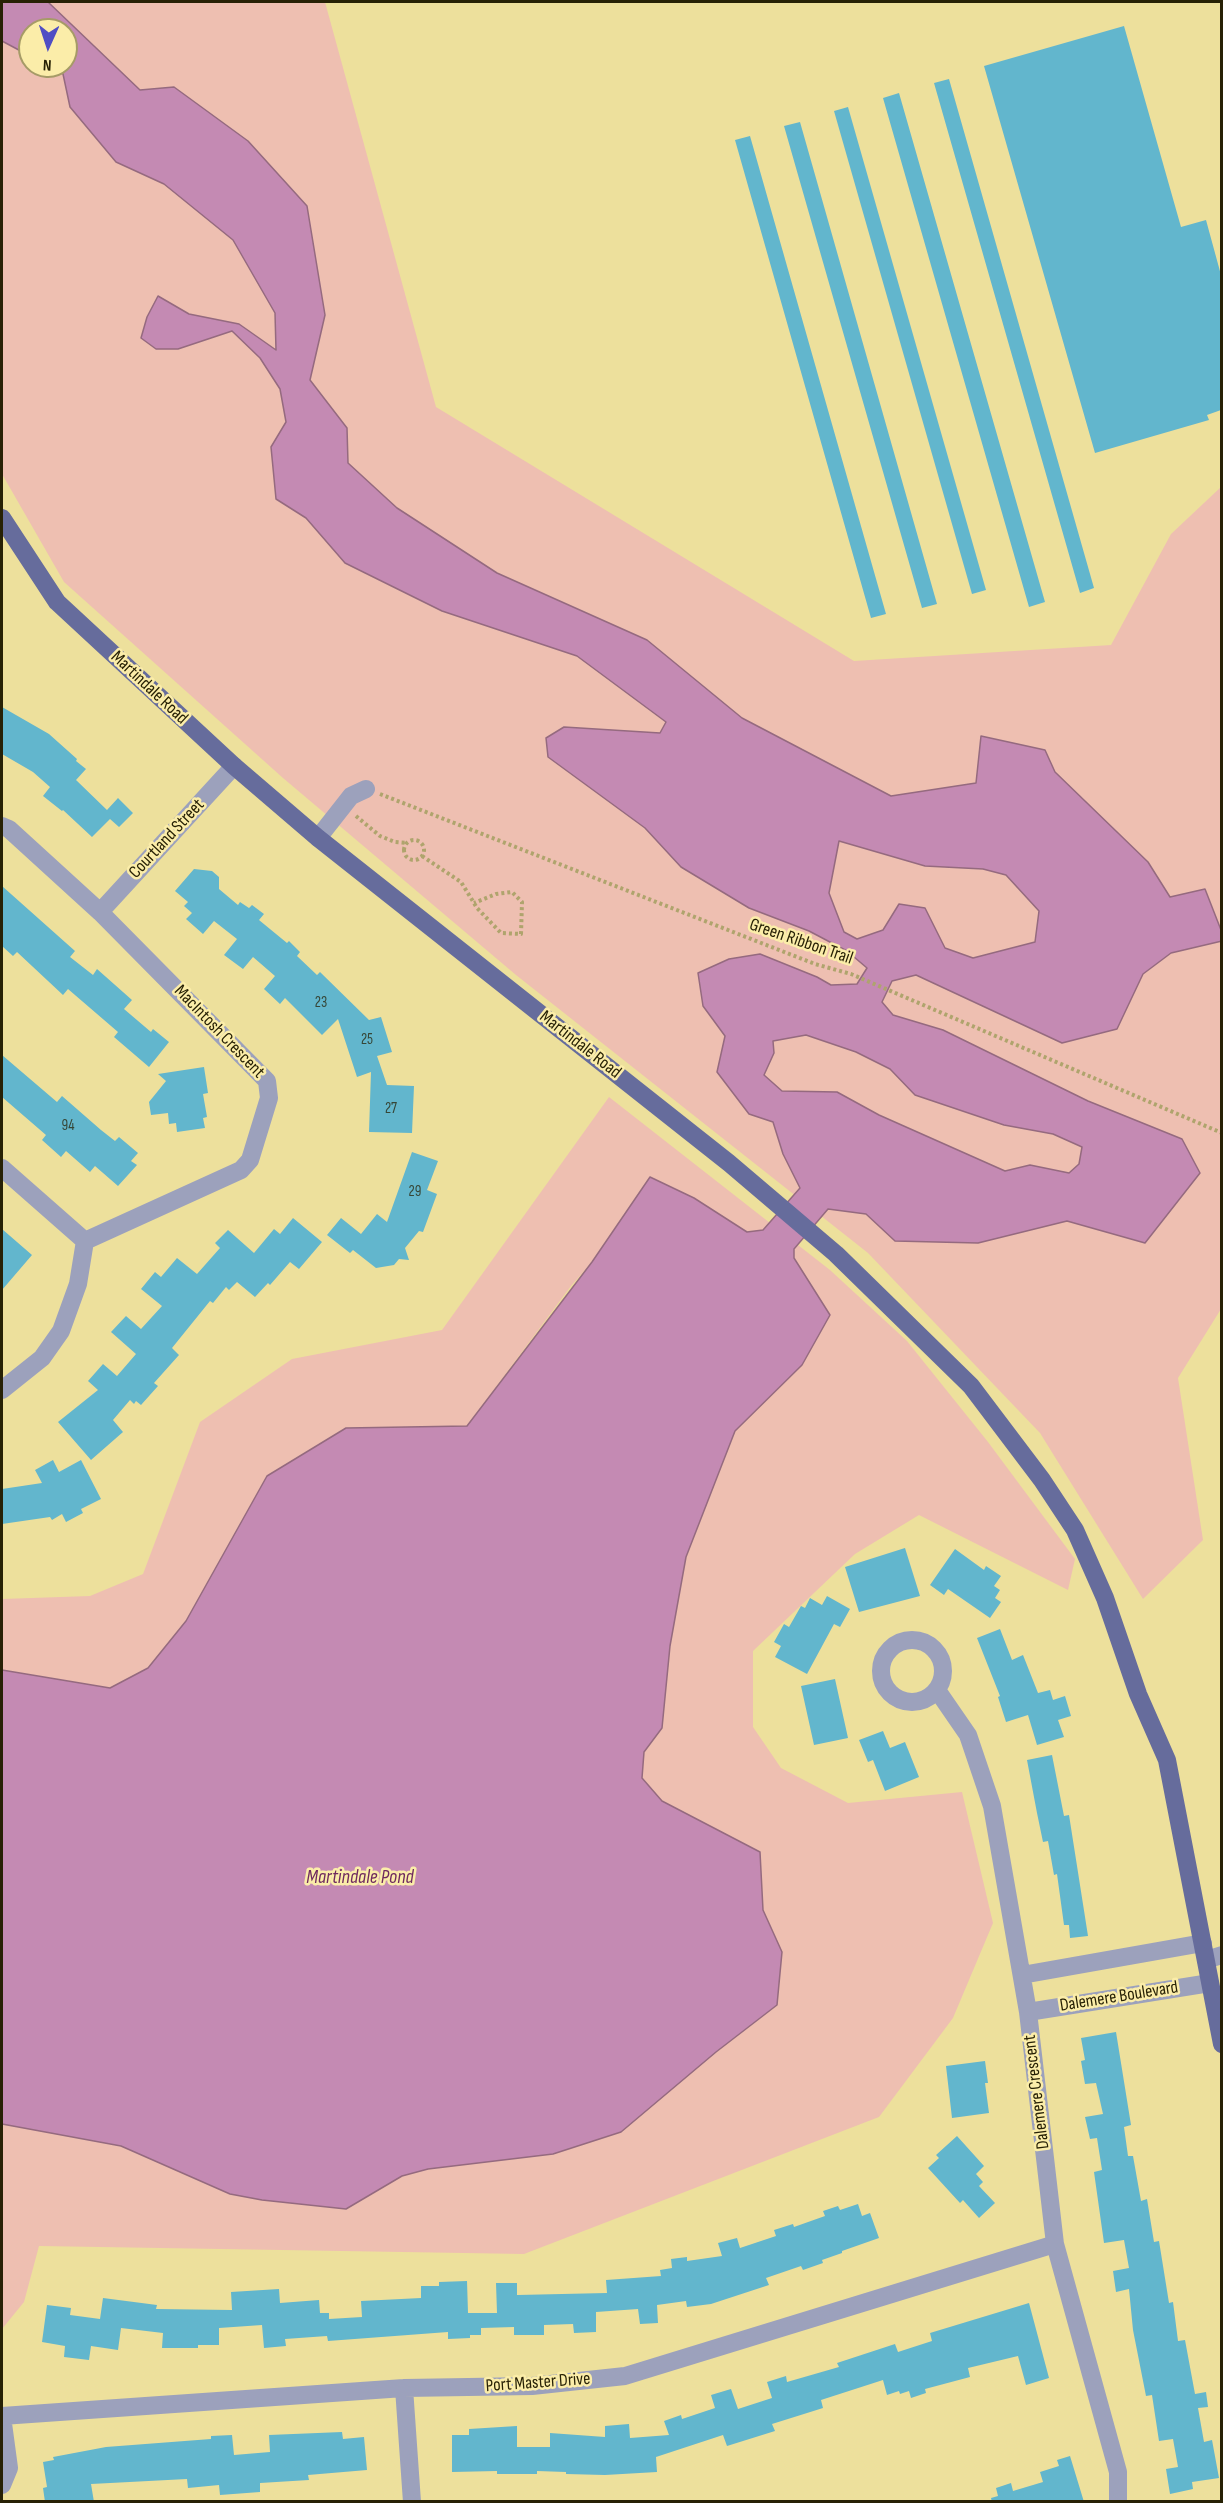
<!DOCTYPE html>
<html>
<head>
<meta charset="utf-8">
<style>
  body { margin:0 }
  #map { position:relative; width:1223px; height:2503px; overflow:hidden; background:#ede09c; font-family:"Sofia Sans Condensed",sans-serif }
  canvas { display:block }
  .frame { position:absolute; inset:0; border:3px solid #272105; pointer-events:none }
  .north { position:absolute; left:18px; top:18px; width:60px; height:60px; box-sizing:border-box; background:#fbeda9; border:2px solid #a69b67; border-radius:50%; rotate:183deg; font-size:16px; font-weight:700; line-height:24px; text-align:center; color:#272105 }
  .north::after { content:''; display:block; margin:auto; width:21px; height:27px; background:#4f4ec4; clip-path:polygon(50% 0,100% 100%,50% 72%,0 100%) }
</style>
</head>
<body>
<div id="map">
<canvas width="1223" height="2503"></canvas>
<div class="frame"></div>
<div class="north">N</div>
</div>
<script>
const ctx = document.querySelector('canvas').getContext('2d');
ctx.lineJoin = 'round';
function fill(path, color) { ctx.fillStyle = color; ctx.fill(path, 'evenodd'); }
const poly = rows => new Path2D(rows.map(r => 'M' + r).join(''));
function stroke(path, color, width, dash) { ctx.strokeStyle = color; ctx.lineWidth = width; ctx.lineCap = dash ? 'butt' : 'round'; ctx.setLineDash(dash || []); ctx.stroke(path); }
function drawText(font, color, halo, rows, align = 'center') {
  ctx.font = font + ' "Sofia Sans Condensed",sans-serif'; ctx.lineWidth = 5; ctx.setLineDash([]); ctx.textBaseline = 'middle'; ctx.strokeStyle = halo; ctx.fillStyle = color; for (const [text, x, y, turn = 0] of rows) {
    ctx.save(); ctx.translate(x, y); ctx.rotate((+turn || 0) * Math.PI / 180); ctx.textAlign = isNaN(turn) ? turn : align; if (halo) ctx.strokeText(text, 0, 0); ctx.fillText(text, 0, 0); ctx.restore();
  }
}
fill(poly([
  [2,2,325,2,436,407,854,661,1111,645,1171,534,1221,487,1221,1309,1178,1378,1203,1540,1143,1599,1040,1433,868,1253,516,975,283,778,64,582,2,474],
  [30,30,66,30,66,66,30,66],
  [609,1097,770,1223,763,1230,747,1232,694,1198,650,1177,592,1262,571,1286,467,1426,346,1428,267,1476,186,1621,148,1668,110,1688,2,1670,2,1599,90,1596,143,1574,200,1422,292,1359,442,1330],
  [798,1245,830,1270,907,1341,988,1442,1075,1559,1068,1590,919,1515,855,1554,753,1651,753,1727,781,1768,848,1803,962,1792,993,1923,953,2018,879,2117,524,2254,39,2246,24,2302,2,2329,2,2124,121,2146,230,2194,262,2200,346,2209,402,2176,428,2169,716,2052,777,2005,782,1952,763,1910,760,1852,662,1801,642,1778,644,1752,662,1728,670,1646,686,1557,735,1430,802,1365,829,1315,794,1258,794,1249]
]), '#eebfb1');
const water = poly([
  [2,2,48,2,140,90,174,87,248,141,307,206,325,315,310,380,347,428,348,463,397,508,497,573,647,640,742,718,891,796,976,783,981,736,1045,750,1055,772,1148,862,1170,897,1205,889,1221,930,1222,941,1171,953,1143,974,1117,1029,1062,1043,916,975,892,981,882,1002,893,1015,943,1030,1088,1101,1182,1139,1200,1173,1145,1243,1067,1221,978,1243,895,1241,866,1214,828,1209,794,1249,794,1258,830,1315,802,1365,735,1431,686,1557,670,1646,662,1728,644,1752,642,1778,662,1801,760,1852,763,1910,782,1952,777,2005,716,2052,621,2132,553,2154,428,2169,402,2176,346,2209,262,2200,230,2194,121,2146,2,2124,2,1670,110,1688,148,1668,186,1621,267,1476,346,1428,467,1426,592,1262,650,1177,694,1198,747,1232,763,1230,800,1188,783,1154,773,1122,749,1114,717,1072,725,1036,703,1006,698,973,729,959,760,954,817,977,831,985,857,984,867,968,847,951,809,931,749,908,681,867,645,828,548,757,546,738,564,727,660,733,666,722,577,656,442,611,345,563,306,518,276,499,271,447,286,422,280,389,260,358,232,331,178,349,156,349,141,338,147,317,158,296,189,314,239,324,276,350,275,313,233,240,164,184,116,162,70,107,63,74,49,66,66,66,66,30,30,30,30,56,2,41,2,2],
  [839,841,925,866,983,869,1006,875,1039,911,1035,942,973,958,945,948,925,908,899,904,883,930,857,939,844,932,829,893,839,841],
  [806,1035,856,1052,890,1069,915,1095,1004,1125,1053,1134,1082,1147,1079,1164,1069,1173,1030,1165,1005,1171,879,1115,837,1092,782,1091,764,1075,774,1053,773,1041,806,1035]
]);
fill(water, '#c48ab3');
stroke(water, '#956a7f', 1.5);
fill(poly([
  [1124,26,1181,227,1206,220,1221,275,1221,410,1207,415,1209,420,1095,453,984,66],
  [949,79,1094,588,1080,593,934,83],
  [899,93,1045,602,1029,607,883,98],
  [848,107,986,590,972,594,834,111],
  [800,122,937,604,922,608,784,126],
  [750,136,886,614,871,618,735,140],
  [2,707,49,734,77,759,76,761,86,769,76,780,107,810,118,798,133,813,119,827,110,819,92,837,63,810,62,811,43,796,50,787,33,772,2,754],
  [194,869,212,871,219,877,219,889,238,905,240,902,249,908,252,905,264,914,259,920,287,943,289,941,300,952,297,956,317,975,320,972,369,1020,381,1017,392,1052,377,1056,387,1085,414,1086,412,1133,369,1132,371,1072,357,1077,338,1019,322,1035,285,998,280,1004,264,989,275,976,253,957,243,969,224,955,237,939,214,921,203,934,186,919,192,913,184,906,188,902,175,891],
  [2,886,75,951,70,957,93,975,97,969,132,1000,124,1009,151,1032,153,1029,169,1042,149,1067,114,1037,118,1032,68,989,63,995,17,952,13,956,2,946],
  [2,1055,57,1102,62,1096,101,1130,115,1141,119,1137,138,1153,131,1161,137,1165,118,1186,95,1166,90,1172,66,1151,61,1157,42,1140,46,1135,2,1097],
  [204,1067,208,1093,203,1094,207,1117,203,1118,205,1128,177,1132,176,1123,169,1124,168,1113,151,1115,149,1102,166,1081,158,1074],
  [412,1152,438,1161,427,1190,437,1194,423,1232,419,1231,405,1248,409,1260,399,1259,394,1265,376,1268,353,1250,350,1253,327,1235,341,1218,361,1234,377,1214,387,1222],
  [293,1218,322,1242,299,1269,290,1262,270,1285,268,1283,255,1297,237,1282,229,1290,226,1287,213,1303,210,1301,172,1348,179,1355,154,1383,158,1386,141,1405,136,1401,134,1404,130,1400,113,1420,123,1432,91,1460,58,1422,98,1390,88,1381,103,1364,117,1376,136,1354,111,1332,126,1316,141,1329,162,1306,141,1289,155,1272,161,1277,177,1258,197,1274,220,1248,215,1243,228,1230,254,1253,274,1229,280,1234],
  [2,1229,32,1255,2,1290],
  [53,1460,59,1472,81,1460,101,1499,81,1509,83,1513,66,1522,62,1514,52,1520,50,1517,2,1524,2,1489,42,1483,35,1470],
  [905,1548,920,1596,859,1612,845,1567],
  [955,1549,984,1570,986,1566,1001,1576,994,1586,1000,1590,995,1598,1001,1602,990,1618,948,1589,944,1595,930,1585],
  [827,1596,850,1609,840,1627,834,1624,807,1674,775,1657,781,1646,774,1642,784,1624,789,1627,801,1606,805,1608,810,1598,822,1605],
  [1000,1629,1012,1660,1023,1655,1038,1693,1050,1690,1053,1700,1065,1696,1071,1716,1058,1720,1064,1737,1037,1745,1028,1715,1006,1722,998,1697,1000,1696,977,1638],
  [835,1679,848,1738,814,1745,801,1686],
  [883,1731,890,1748,905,1742,919,1777,885,1791,873,1760,868,1762,859,1740],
  [1052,1755,1064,1816,1069,1815,1088,1936,1070,1938,1069,1925,1064,1925,1057,1874,1054,1875,1048,1841,1043,1842,1037,1813,1027,1760],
  [1116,2032,1131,2125,1124,2127,1128,2156,1133,2156,1141,2201,1147,2199,1154,2242,1159,2241,1169,2303,1173,2302,1178,2341,1185,2340,1195,2394,1206,2392,1208,2407,1198,2408,1204,2442,1212,2440,1219,2478,1192,2482,1193,2489,1170,2494,1166,2469,1178,2467,1173,2439,1159,2441,1152,2395,1146,2396,1133,2330,1129,2289,1116,2292,1113,2271,1129,2268,1124,2240,1104,2243,1094,2172,1102,2170,1097,2138,1090,2139,1085,2117,1103,2114,1096,2083,1085,2084,1081,2061,1085,2060,1081,2038],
  [985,2061,988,2083,985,2083,989,2113,952,2118,946,2066],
  [957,2136,984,2166,976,2174,983,2182,979,2186,995,2203,979,2218,963,2200,960,2203,928,2168,939,2158,936,2155],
  [858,2204,862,2216,870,2213,879,2238,842,2251,842,2253,822,2260,823,2263,803,2270,801,2266,766,2278,769,2285,711,2304,687,2307,686,2301,657,2305,658,2323,640,2324,638,2309,596,2312,596,2332,574,2333,573,2324,544,2325,544,2335,514,2335,514,2327,481,2328,481,2335,470,2335,470,2338,448,2339,448,2332,328,2341,327,2336,285,2339,286,2346,264,2348,262,2325,219,2328,219,2345,198,2345,198,2348,162,2348,163,2333,121,2328,118,2350,91,2346,89,2360,64,2357,65,2346,42,2342,47,2305,71,2308,70,2315,100,2319,103,2298,157,2305,156,2309,232,2310,231,2292,279,2289,280,2303,319,2300,320,2313,329,2313,329,2319,362,2317,361,2301,421,2298,421,2286,439,2286,439,2282,467,2281,468,2313,497,2313,496,2283,517,2283,517,2295,607,2293,606,2280,661,2276,660,2270,672,2268,671,2259,687,2257,687,2261,722,2256,718,2243,737,2238,740,2248,776,2236,774,2230,793,2224,794,2227,825,2216,823,2211,838,2206,840,2210],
  [1029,2303,1049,2378,1026,2385,1018,2356,968,2368,970,2377,925,2389,926,2393,911,2398,909,2391,900,2394,899,2391,887,2395,883,2380,821,2400,823,2408,772,2424,775,2431,727,2446,723,2435,656,2457,657,2472,605,2475,566,2474,566,2472,537,2471,537,2474,497,2474,497,2471,452,2472,452,2435,469,2435,469,2429,517,2426,517,2447,550,2447,550,2433,605,2437,605,2426,629,2424,630,2438,669,2435,664,2421,681,2415,682,2419,715,2408,711,2395,731,2389,738,2409,772,2398,767,2382,786,2376,787,2382,839,2367,837,2363,895,2344,898,2352,932,2341,930,2333],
  [342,2432,343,2439,364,2437,367,2470,308,2475,309,2480,260,2483,260,2492,220,2495,219,2485,188,2488,187,2479,91,2484,94,2502,45,2502,43,2488,47,2487,43,2462,54,2460,53,2457,106,2447,211,2439,211,2436,232,2435,234,2455,270,2452,269,2435],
  [1070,2456,1084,2502,992,2502,991,2498,998,2496,996,2488,1011,2483,1013,2491,1043,2482,1040,2472,1059,2466,1057,2460]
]), '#62b6cd');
stroke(poly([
  [380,794,815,964,851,974,1222,1133],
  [356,816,380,836,395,842,407,843],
  '404 850a10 10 0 1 1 20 0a10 10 0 1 1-20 0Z',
  [422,856,461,882,474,903,477,908,501,933,521,934,522,902,512,892,496,894,474,903]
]), '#afa46d', 4, [3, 3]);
stroke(poly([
  [2,826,9,829,100,912,267,1081,269,1098,250,1160,241,1170,85,1241],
  [318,838,351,796,366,789],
  [100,912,234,766],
  [2,1168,85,1241],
  [2,1390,42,1358,61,1331,78,1284,85,1241],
  '881 1671a31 31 0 1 1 62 0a31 31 0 1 1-62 0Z',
  [937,1690,968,1735,992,1806,1028,2012,1055,2244,1118,2472,1118,2502],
  [1206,1960,1222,1955],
  [1022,1975,1203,1943],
  [1028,2012,1210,1983],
  [404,2388,412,2502],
  [2,2416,404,2388,532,2386,625,2376,1055,2244],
  [2,2485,9,2468,2,2416]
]), '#9ca1bc', 18);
stroke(poly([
  [2,518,57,602,234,766,318,838,729,1163,836,1254,971,1386,1042,1480,1075,1530,1105,1598,1138,1694,1167,1760,1222,2044]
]), '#666c9c', 18);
drawText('15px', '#364637', null, [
  ["23",321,1003],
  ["25",367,1040],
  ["27",391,1109],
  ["94",68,1126],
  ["29",415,1192]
]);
drawText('18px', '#272105', '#fbeda9', [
  ["Martindale Road",149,688,43],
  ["Courtland Street",167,839,-47],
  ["Green Ribbon Trail",801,942,19],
  ["MacIntosh Crescent",219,1032,46],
  ["Martindale Road",580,1045,38],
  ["Dalemere Boulevard",1119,1997,-9],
  ["Dalemere Crescent",1037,2092,-97],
  ["Port Master Drive",538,2383,-4]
]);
drawText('italic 20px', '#6f2a5f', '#fbeda9', [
  ["Martindale Pond",360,1878]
]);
</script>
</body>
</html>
